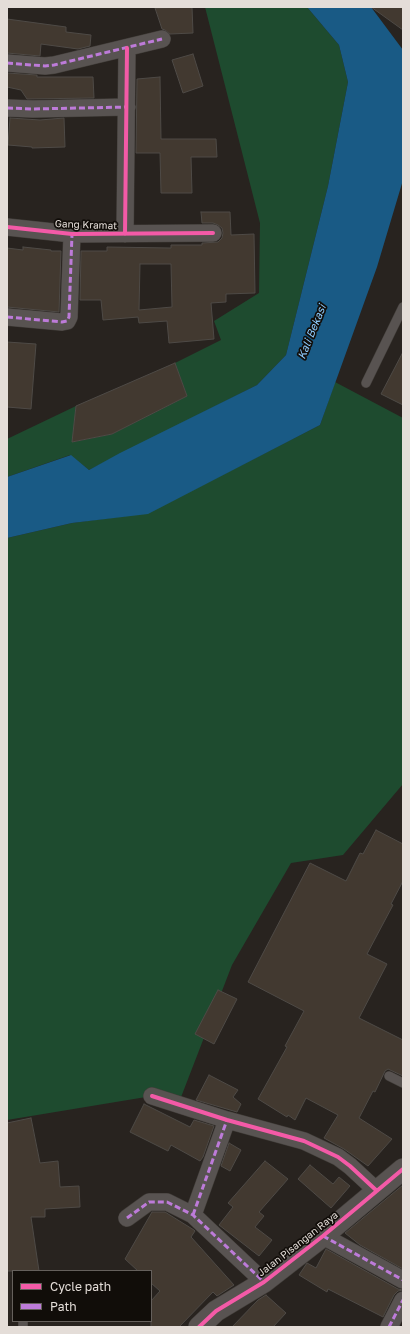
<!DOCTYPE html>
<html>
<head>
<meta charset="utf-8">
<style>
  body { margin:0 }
  #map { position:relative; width:410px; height:1334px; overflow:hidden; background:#28231f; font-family:"Golos Text",sans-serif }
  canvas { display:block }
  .frame { position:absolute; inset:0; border:8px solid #e4ddd8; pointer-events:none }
  .legend { position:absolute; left:12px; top:1270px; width:140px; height:52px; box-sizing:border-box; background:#110d09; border:1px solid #65605c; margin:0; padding:5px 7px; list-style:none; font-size:12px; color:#e4ddd8 }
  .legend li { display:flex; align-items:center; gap:8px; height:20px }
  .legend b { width:20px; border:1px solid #65605c }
</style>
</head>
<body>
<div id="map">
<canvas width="410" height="1334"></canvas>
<div class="frame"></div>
<ul class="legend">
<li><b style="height:5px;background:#f35aa7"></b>Cycle path</li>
<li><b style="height:5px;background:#bd7bd9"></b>Path</li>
</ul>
</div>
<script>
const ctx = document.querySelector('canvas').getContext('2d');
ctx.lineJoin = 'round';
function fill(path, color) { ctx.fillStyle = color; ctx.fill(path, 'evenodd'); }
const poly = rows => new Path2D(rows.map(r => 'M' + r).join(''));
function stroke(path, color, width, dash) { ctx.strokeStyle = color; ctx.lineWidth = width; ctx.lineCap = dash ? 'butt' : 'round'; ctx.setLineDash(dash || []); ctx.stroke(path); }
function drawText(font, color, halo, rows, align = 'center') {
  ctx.font = font + ' "Golos Text",sans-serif'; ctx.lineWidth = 3.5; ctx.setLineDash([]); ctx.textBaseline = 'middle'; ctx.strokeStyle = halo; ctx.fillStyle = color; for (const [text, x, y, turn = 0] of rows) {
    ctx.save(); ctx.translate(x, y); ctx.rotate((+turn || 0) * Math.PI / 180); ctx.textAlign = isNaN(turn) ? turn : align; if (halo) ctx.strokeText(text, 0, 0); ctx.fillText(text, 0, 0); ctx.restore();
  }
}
fill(poly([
  [205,7,307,7,339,45,348,82,328,186,286,355,257,385,89,470,70,455,7,477,7,439,76,406,73,442,112,434,187,396,175,363,221,340,214,321,259,293,260,223],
  [335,382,403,418,403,784,343,855,291,863,232,965,178,1105,152,1096,7,1120,7,538,72,523,148,513,320,425]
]), '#1e4b2f');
fill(poly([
  [307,7,371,7,403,50,403,180,377,267,320,425,148,514,72,523,7,538,7,477,71,455,89,470,120,453,257,385,286,355,328,186,348,82,339,45]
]), '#195a85');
const building = poly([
  [192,7,193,33,170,34,165,30,162,29,155,8,192,7],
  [371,7,403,7,403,30,371,7],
  [7,19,66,27,66,32,91,35,90,46,78,49,41,44,40,56,7,53,7,19],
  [193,54,203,86,183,93,172,60,193,54],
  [7,73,37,75,37,77,93,77,94,98,27,99,21,90,7,87,7,73],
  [160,77,161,139,216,139,217,157,191,157,192,193,161,193,160,153,136,153,137,79,160,77],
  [10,118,40,120,64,118,65,147,32,148,32,147,8,145,10,118],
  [201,212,230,212,231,235,254,234,255,293,226,294,226,302,211,303,214,339,169,343,167,321,139,323,138,317,103,320,101,300,80,300,81,251,107,251,107,247,171,248,171,245,202,245,202,243,218,242,222,238,223,233,222,228,218,225,213,223,202,223,201,212],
  [140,264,171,264,172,307,139,310,140,264],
  [23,247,51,250,51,251,61,251,59,312,7,307,7,248,23,250,23,247],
  [7,342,36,344,31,409,7,407,7,342],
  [403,352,403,405,381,394,403,352],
  [175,363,187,396,112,434,72,442,76,406,175,363],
  [376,830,403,844,403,881,391,904,393,905,367,954,387,964,359,1018,403,1040,403,1076,388,1069,385,1071,375,1092,373,1091,359,1118,392,1139,368,1166,344,1149,324,1138,338,1115,306,1098,295,1120,288,1115,287,1117,258,1099,287,1047,285,1046,304,1011,248,982,310,863,346,881,360,853,363,854,376,830],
  [218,990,237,999,214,1044,195,1034,218,990],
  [209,1075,238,1090,233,1097,241,1104,237,1112,196,1100,209,1075],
  [144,1104,190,1127,194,1120,214,1126,203,1157,200,1161,171,1145,168,1151,130,1132,144,1104],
  [31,1118,40,1163,58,1161,60,1187,79,1186,80,1207,45,1209,45,1217,31,1217,39,1271,7,1271,7,1123,31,1118],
  [229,1143,241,1150,230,1171,221,1166,229,1143],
  [265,1161,288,1179,259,1212,264,1216,255,1227,272,1240,259,1256,219,1225,233,1207,228,1203,265,1161],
  [310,1165,333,1184,339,1177,350,1186,331,1208,298,1179,310,1165],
  [403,1185,403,1269,360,1245,345,1233,403,1185],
  [152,1212,165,1212,194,1230,195,1231,191,1237,234,1285,217,1296,213,1292,179,1327,151,1327,151,1301,160,1291,151,1283,151,1271,138,1271,125,1259,152,1212],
  [326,1249,398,1289,403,1290,398,1291,394,1295,383,1317,328,1289,327,1292,299,1275,307,1263,316,1268,326,1249],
  [266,1295,286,1313,273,1327,232,1327,258,1300,266,1295]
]);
fill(building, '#423930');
stroke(building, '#4e4a46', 1);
const service = poly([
  [366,383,403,307],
  [389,1076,403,1083],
  [23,1321,23,1327]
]);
const minor = poly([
  [7,63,45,66,54,65,162,39],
  [7,108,33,109,127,107],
  [7,227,72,234,213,233],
  [125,234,127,48],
  [7,317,62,322,67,321,69,317,72,234],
  [152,1096,227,1120,304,1141,338,1157,350,1166,377,1191],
  [193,1215,227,1120],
  [127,1218,149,1202,167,1202,193,1215,264,1282],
  [323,1236,403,1280],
  [389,1327,403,1300]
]);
const tertiary = poly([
  [199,1327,216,1311,264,1282,323,1236,403,1169]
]);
stroke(service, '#423e3a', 10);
stroke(minor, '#423e3a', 18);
stroke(tertiary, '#423e3a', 22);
stroke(service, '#585351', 9);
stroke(minor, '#585351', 17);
stroke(tertiary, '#585351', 21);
stroke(poly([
  [7,63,45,66,54,65,162,39],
  [7,108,33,109,127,107],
  [7,317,62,322,67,321,69,317,72,234],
  [193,1215,227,1120],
  [127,1218,149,1202,167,1202,193,1215,264,1282],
  [323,1236,403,1280],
  [389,1327,403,1300]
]), '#bd7bd9', 3, [6, 3]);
stroke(poly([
  [7,227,72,234,213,233],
  [125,234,127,48],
  [152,1096,227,1120,304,1141,338,1157,350,1166,377,1191],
  [199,1327,216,1311,264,1282,323,1236,403,1169]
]), '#f35aa7', 4);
drawText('10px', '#e4ddd8', '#110d09', [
  ["Gang Kramat",86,225,2],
  ["Jalan Pisangan Raya",298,1244,-38]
]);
drawText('italic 11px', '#8fcdff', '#110d09', [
  ["Kali Bekasi",312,332,-68]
]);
</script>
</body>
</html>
